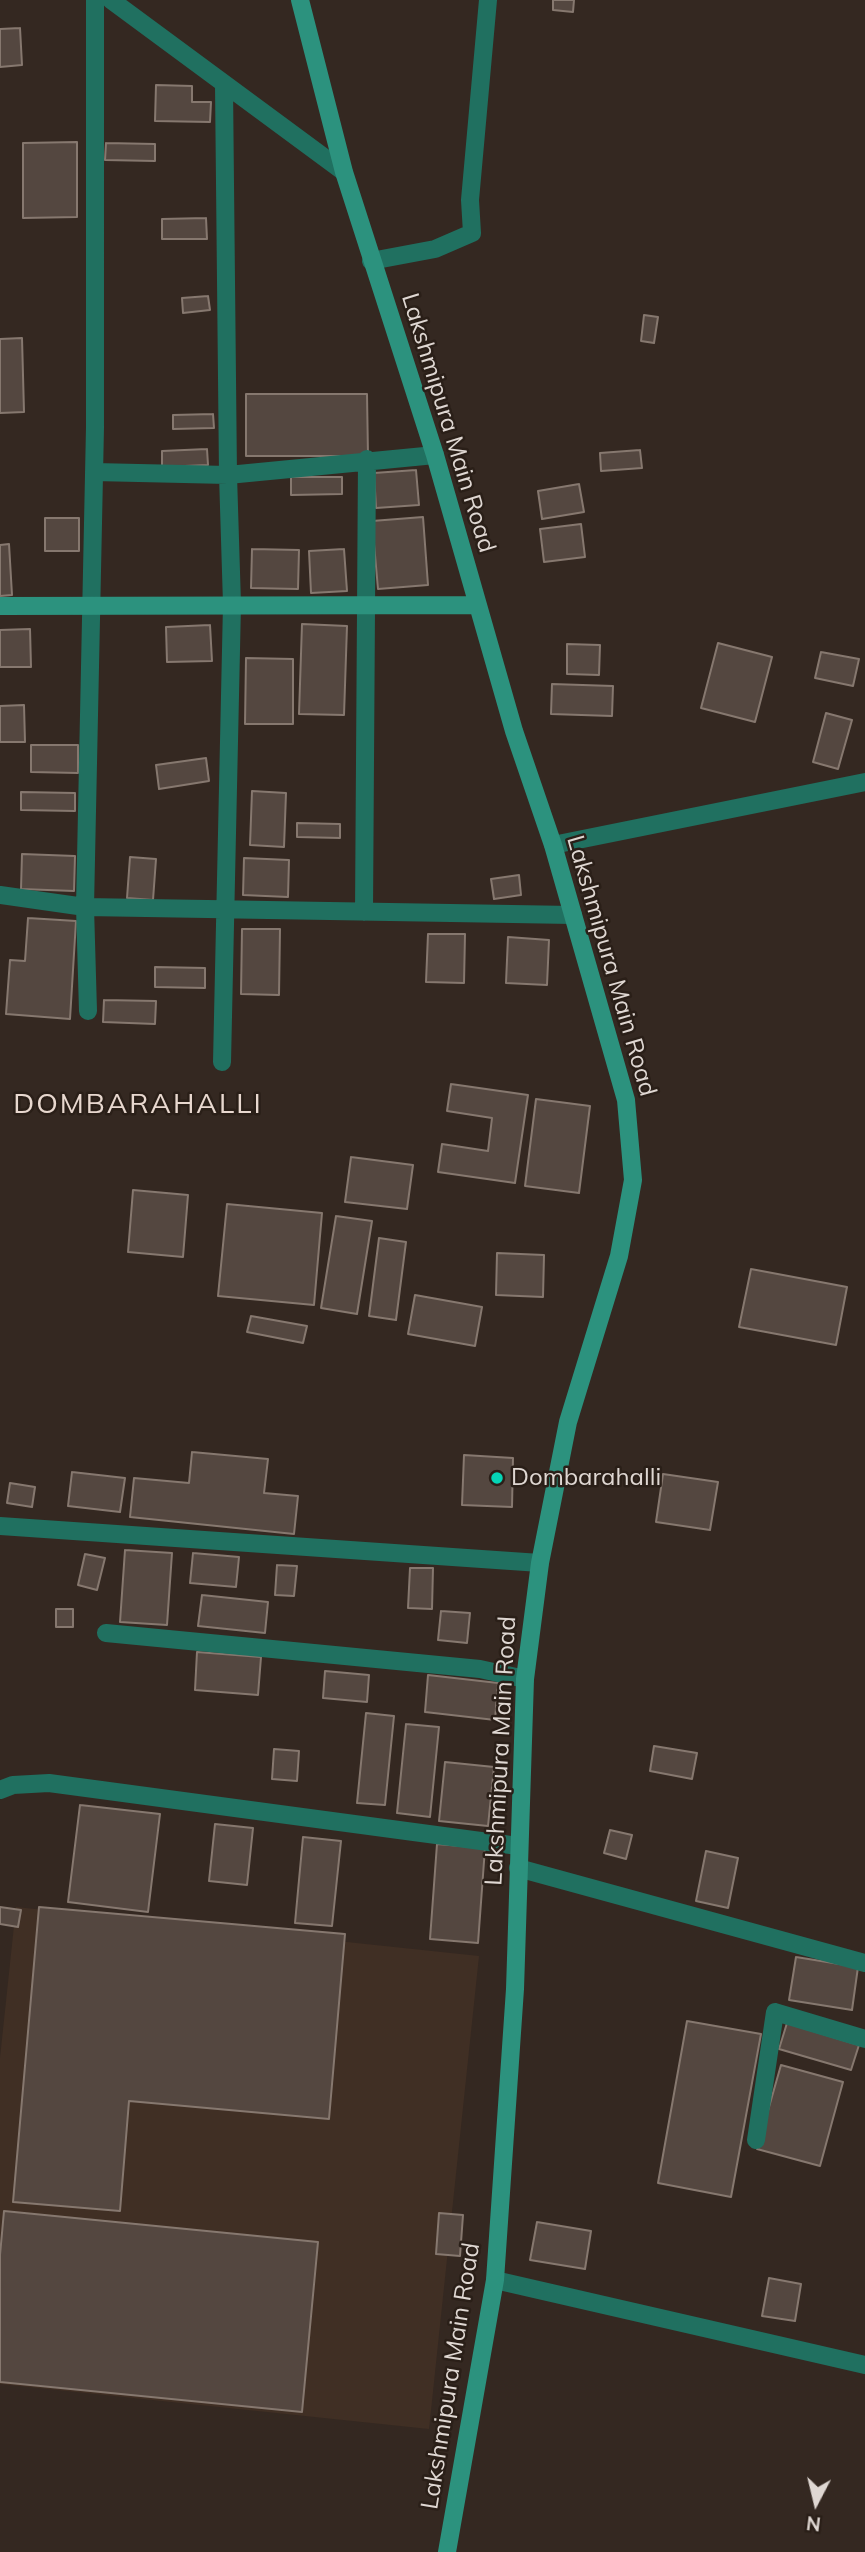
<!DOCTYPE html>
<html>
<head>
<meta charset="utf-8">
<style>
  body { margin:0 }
  #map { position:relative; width:865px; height:2552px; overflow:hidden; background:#342821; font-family:Mulish,sans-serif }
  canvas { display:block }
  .north { position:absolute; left:781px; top:2468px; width:70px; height:70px; -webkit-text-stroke:5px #2a1f18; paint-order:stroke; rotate:187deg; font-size:19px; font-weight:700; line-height:28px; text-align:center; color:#dfd7d2 }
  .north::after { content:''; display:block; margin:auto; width:24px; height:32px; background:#dfd7d2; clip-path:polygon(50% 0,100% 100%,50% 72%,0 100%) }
</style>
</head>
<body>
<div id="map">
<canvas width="865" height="2552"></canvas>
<div class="north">N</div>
</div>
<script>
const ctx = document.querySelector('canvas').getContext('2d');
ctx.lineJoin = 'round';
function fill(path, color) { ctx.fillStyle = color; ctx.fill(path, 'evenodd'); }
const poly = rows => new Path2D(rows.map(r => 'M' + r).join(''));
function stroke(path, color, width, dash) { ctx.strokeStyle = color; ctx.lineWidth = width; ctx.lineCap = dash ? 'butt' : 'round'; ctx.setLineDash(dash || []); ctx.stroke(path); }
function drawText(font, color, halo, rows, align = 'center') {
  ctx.font = font + ' Mulish,sans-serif'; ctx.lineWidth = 5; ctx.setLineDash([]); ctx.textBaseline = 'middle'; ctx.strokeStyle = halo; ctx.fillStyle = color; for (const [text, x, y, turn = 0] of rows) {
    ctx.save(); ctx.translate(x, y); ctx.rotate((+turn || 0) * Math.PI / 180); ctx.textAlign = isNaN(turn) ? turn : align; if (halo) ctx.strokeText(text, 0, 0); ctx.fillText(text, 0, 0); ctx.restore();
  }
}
fill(poly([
  [16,1907,479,1956,429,2429,0,2384,0,2058]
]), '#402f24');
const building = poly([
  [553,0,574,0,573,12,553,10,553,0],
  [20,28,22,65,0,67,0,29,20,28],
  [156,85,192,86,192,102,211,102,210,122,155,121,156,85],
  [77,142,77,217,23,218,23,143,77,142],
  [106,143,155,144,155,161,105,160,106,143],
  [206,218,207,239,162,239,162,219,206,218],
  [208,296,210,310,183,313,182,298,208,296],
  [644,315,658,317,654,343,641,341,644,315],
  [22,338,24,412,0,413,0,339,22,338],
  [246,394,367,394,368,456,246,456,246,394],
  [213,414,214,428,173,429,173,415,213,414],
  [207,449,208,465,162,467,162,451,207,449],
  [640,450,642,468,601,471,600,453,640,450],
  [416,470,419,505,376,508,374,473,416,470],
  [291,477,342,477,342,494,291,495,291,477],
  [579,484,584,512,542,519,538,491,579,484],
  [423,517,428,585,378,589,372,521,423,517],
  [45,518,79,518,79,551,45,551,45,518],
  [581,524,585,557,544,562,540,529,581,524],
  [9,544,12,595,0,596,0,545,9,544],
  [252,549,299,550,298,589,251,588,252,549],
  [344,549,347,591,311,593,309,551,344,549],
  [302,624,347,626,344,715,299,714,302,624],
  [210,625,212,661,167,662,166,627,210,625],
  [30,629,31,667,0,667,0,630,30,629],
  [718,643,772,657,755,722,701,708,718,643],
  [567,644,600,645,599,675,567,674,567,644],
  [821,652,859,659,853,686,815,678,821,652],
  [246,658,293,659,293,724,245,724,246,658],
  [552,684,613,686,612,716,551,714,552,684],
  [24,705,25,742,0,742,0,706,24,705],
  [826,713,852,720,838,769,813,762,826,713],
  [31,745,78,745,78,773,31,772,31,745],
  [206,758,209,781,159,789,156,765,206,758],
  [252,791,286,793,284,847,250,845,252,791],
  [21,792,75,793,75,811,21,810,21,792],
  [297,823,340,824,340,838,297,837,297,823],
  [22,854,75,856,74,891,21,889,22,854],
  [130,857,156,859,153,900,127,898,130,857],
  [244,858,289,860,288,897,243,895,244,858],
  [519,875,521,895,494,899,491,879,519,875],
  [28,918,76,921,70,1019,6,1014,10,960,25,961,28,918],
  [242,929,280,929,279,995,241,994,242,929],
  [428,934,465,934,464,983,426,982,428,934],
  [508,937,549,940,547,985,506,983,508,937],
  [155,967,205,968,205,988,155,987,155,967],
  [104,1000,156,1001,155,1024,103,1022,104,1000],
  [451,1084,528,1095,515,1183,438,1172,442,1144,488,1151,492,1118,447,1111,451,1084],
  [536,1099,590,1106,579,1193,525,1186,536,1099],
  [351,1157,413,1165,407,1209,345,1202,351,1157],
  [133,1190,188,1195,183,1257,128,1252,133,1190],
  [227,1204,322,1213,314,1305,218,1296,227,1204],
  [336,1216,372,1221,357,1314,321,1308,336,1216],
  [379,1238,406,1242,396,1320,369,1316,379,1238],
  [497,1253,544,1255,543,1297,496,1295,497,1253],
  [751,1269,847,1287,836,1345,739,1327,751,1269],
  [415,1295,482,1307,475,1346,408,1334,415,1295],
  [251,1316,307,1326,303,1343,247,1332,251,1316],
  [192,1452,268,1459,264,1493,298,1496,294,1534,130,1517,134,1478,189,1483,192,1452],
  [464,1455,513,1458,512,1507,462,1505,464,1455],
  [72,1472,125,1478,120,1512,68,1506,72,1472],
  [663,1474,718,1482,710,1530,656,1522,663,1474],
  [10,1483,35,1487,32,1507,7,1503,10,1483],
  [125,1550,172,1553,167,1625,120,1622,125,1550],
  [193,1553,239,1557,236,1587,190,1583,193,1553],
  [85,1554,105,1558,97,1590,78,1585,85,1554],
  [277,1565,297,1566,294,1596,275,1595,277,1565],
  [410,1568,433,1568,432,1609,408,1608,410,1568],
  [202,1595,268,1602,265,1633,198,1626,202,1595],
  [56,1609,73,1609,73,1627,56,1627,56,1609],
  [441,1611,470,1613,467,1643,438,1640,441,1611],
  [197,1652,261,1657,258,1695,195,1690,197,1652],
  [325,1671,369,1675,367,1702,323,1698,325,1671],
  [428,1675,498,1683,495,1720,425,1712,428,1675],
  [366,1713,394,1716,385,1805,357,1803,366,1713],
  [406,1724,439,1727,430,1817,397,1813,406,1724],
  [654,1746,697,1753,692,1779,650,1771,654,1746],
  [274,1749,299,1751,297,1781,272,1779,274,1749],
  [445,1762,494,1767,488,1826,439,1821,445,1762],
  [80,1805,160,1814,148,1912,68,1902,80,1805],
  [215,1824,253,1828,247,1885,209,1881,215,1824],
  [610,1830,632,1835,626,1859,604,1853,610,1830],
  [303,1837,341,1841,332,1926,295,1923,303,1837],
  [437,1844,485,1848,478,1943,430,1939,437,1844],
  [706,1851,738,1858,728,1908,696,1901,706,1851],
  [0,1907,21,1910,18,1927,0,1924,0,1907],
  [39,1907,345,1934,329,2119,129,2101,120,2211,13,2202,39,1907],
  [796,1957,858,1967,852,2010,789,2000,796,1957],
  [687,2021,761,2034,731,2197,658,2183,687,2021],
  [787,2023,859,2045,851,2070,779,2049,787,2023],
  [781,2065,843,2082,820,2166,757,2149,781,2065],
  [4,2211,318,2242,302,2412,0,2382,0,2255,4,2211],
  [439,2213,463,2215,460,2256,436,2254,439,2213],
  [537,2222,591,2231,585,2269,530,2260,537,2222],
  [769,2278,801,2284,795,2321,762,2316,769,2278]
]);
fill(building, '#544740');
stroke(building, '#86786f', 2);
stroke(poly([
  [111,0,344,172],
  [224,86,228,475,435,455],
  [371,261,435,249,472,233,470,200,488,0],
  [94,472,228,475,232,604,222,1062],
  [553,845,865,782],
  [0,895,85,907,573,915],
  [364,912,367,459],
  [88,1011,85,907,95,427,95,0],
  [0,1526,540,1563],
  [106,1633,480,1669,525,1679],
  [0,1790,13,1785,49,1783,518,1846],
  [518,1868,865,1963],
  [756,2140,775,2012,865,2039],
  [495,2280,865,2365]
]), '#207060', 18);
stroke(poly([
  [300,0,344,172,435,455,514,731,553,845,626,1100,633,1180,619,1256,568,1422,540,1563,525,1679,515,1989,495,2280,447,2552],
  [0,606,478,605]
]), '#2c927e', 18);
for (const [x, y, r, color] of [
  [497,1478,7,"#05d5b6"]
]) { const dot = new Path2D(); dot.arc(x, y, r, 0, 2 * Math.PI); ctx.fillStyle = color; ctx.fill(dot); stroke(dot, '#2a1f18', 2.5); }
drawText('24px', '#dfd7d2', '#2a1f18', [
  ["Lakshmipura Main Road",448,423,73],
  ["Lakshmipura Main Road",611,966,74],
  ["Lakshmipura Main Road",501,1751,-87],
  ["Lakshmipura Main Road",451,2376,-81]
]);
drawText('24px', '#dfd7d2', '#2a1f18', [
  ["Dombarahalli",511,1478]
], 'left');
ctx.letterSpacing = '2px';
drawText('28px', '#e8d8cf', '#2a1f18', [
  ["DOMBARAHALLI",138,1105]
]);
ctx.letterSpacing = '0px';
</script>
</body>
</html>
